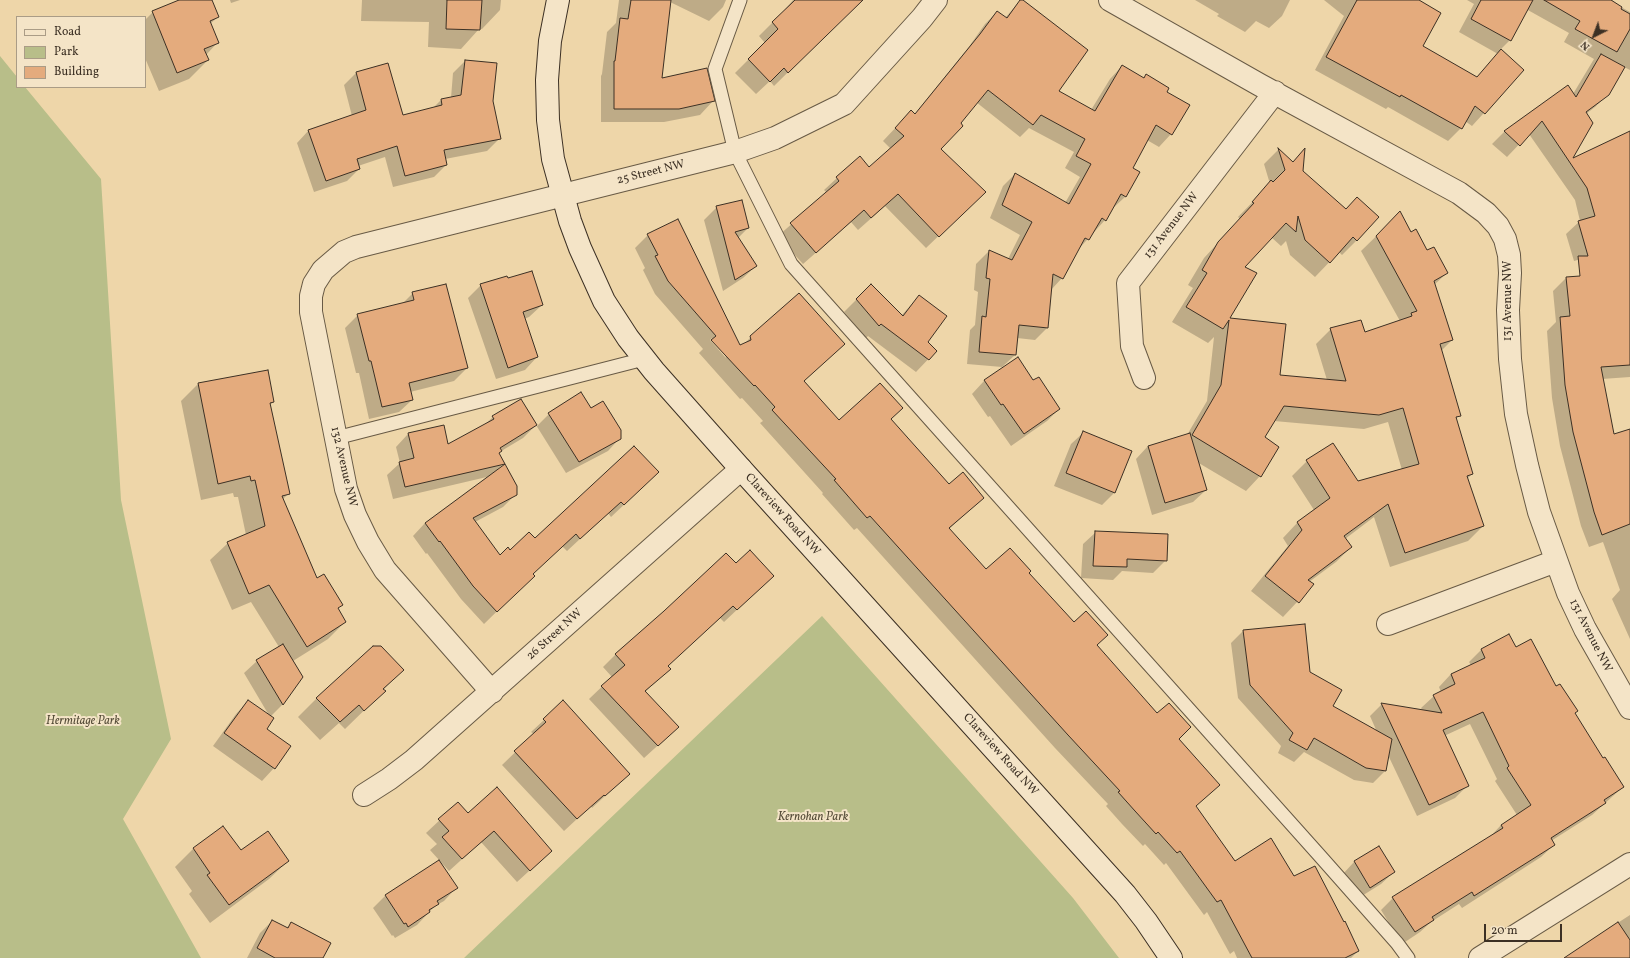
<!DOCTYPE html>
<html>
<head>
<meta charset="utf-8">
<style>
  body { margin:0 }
  #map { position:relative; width:1630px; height:958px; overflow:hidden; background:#eed6a9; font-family:Vollkorn,serif }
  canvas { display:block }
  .legend { position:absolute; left:16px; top:16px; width:130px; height:72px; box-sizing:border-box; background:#f4e4c7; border:1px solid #aa9c86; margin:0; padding:5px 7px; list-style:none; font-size:12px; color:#3c3024 }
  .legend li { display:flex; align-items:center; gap:8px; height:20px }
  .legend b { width:20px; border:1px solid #aa9c86 }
  .north { position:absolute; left:1574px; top:16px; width:40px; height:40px; -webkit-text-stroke:3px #f4e4c7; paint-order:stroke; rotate:222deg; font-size:11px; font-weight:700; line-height:16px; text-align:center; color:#3c3024 }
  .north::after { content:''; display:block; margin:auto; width:14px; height:18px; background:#3c3024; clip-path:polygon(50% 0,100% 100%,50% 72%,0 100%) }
  .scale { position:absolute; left:1484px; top:924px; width:78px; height:18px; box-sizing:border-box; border:2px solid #3c3024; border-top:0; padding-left:5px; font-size:12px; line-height:14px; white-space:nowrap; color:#3c3024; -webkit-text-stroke:3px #f4e4c7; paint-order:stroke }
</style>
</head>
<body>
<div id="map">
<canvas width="1630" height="958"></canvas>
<ul class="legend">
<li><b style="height:5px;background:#f4e4c7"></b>Road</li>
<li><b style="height:11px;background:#b8be89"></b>Park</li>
<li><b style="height:11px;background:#e4ab7d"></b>Building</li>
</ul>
<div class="north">N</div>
<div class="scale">20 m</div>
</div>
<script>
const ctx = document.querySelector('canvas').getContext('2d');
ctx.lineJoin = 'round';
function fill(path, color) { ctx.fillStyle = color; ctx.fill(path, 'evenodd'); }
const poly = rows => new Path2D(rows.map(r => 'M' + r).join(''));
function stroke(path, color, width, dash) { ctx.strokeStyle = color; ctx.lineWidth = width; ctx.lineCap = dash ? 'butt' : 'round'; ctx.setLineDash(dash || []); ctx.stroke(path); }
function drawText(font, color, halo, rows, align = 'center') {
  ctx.font = font + ' Vollkorn,serif'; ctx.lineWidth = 4; ctx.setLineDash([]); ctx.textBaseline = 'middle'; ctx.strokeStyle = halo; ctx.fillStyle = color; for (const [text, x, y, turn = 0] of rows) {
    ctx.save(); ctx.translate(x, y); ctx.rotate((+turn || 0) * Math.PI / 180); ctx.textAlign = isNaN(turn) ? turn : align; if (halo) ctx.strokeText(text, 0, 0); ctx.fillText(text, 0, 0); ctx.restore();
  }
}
fill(poly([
  [0,56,17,77,17,87,25,87,101,179,121,500,171,739,123,819,201,958,0,958],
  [822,616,1073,898,1119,958,464,958]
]), '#b8be89');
fill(poly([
  [182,0,211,0,218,17,210,24,218,42,206,55,208,60,189,79,159,91,145,58,145,20,153,12],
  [230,0,240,0,231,3],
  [362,0,501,0,500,10,482,29,479,29,461,49,428,47,429,22,361,21],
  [619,0,726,0,723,7,709,21,670,2,661,79,713,101,700,115,664,122,601,122,601,76,602,74,607,32,616,23],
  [793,0,859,0,837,24,774,86,770,81,756,94,735,73,765,43,759,36,783,12],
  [1021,0,1057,91,1091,110,1110,79,1122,66,1143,79,1146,76,1165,92,1171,134,1159,147,1147,140,1131,169,1138,173,1125,197,1112,209,1105,220,1076,252,1062,278,1051,290,1047,328,1035,340,1017,338,1015,355,1002,367,967,364,970,330,975,325,978,292,974,290,976,264,989,251,1008,259,1020,235,990,218,1003,186,1015,174,1065,203,1080,177,1065,168,1074,152,1029,128,1020,137,976,102,939,149,972,204,926,248,885,206,858,230,851,222,803,264,778,236,827,193,824,190,837,178,869,168,891,149,883,141,899,124,914,115,968,48,985,24,997,12,1005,18],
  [1195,0,1290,0,1282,16,1269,28,1256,21,1245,32,1217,16,1219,14],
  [1324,0,1417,0,1421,46,1476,78,1498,54,1459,32,1474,4,1467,0,1613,0,1612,2,1630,12,1630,70,1624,67,1608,94,1595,107,1586,114,1570,161,1630,133,1630,241,1624,247,1574,261,1566,234,1580,221,1575,200,1529,134,1507,157,1492,144,1504,132,1568,87,1573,94,1594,59,1564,42,1569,33,1526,9,1510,40,1500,50,1523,70,1472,126,1465,121,1461,128,1448,141,1388,107,1386,109,1315,70,1344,16],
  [465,61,492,101,499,139,487,151,445,159,446,165,434,177,393,187,385,157,358,166,359,169,347,181,314,192,297,143,309,130,352,116,344,85,356,73,388,64,402,116,433,108,441,100,451,98,453,73],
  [1278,150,1292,163,1304,151,1302,171,1345,210,1357,198,1357,240,1342,255,1339,252,1315,277,1290,255,1286,241,1281,246,1271,237,1244,267,1228,319,1279,376,1327,380,1316,344,1331,329,1364,333,1400,321,1361,251,1400,213,1411,233,1447,273,1434,285,1452,340,1441,351,1459,415,1456,419,1472,474,1467,479,1483,526,1468,541,1390,567,1374,517,1345,539,1351,547,1336,562,1309,582,1313,585,1283,617,1251,591,1288,546,1283,538,1297,523,1314,510,1292,476,1307,461,1357,482,1402,470,1388,422,1364,429,1274,421,1263,438,1260,476,1246,491,1197,462,1206,490,1193,502,1152,515,1136,459,1148,446,1187,435,1207,401,1214,337,1208,343,1172,322,1193,288,1188,285,1204,258,1240,219,1238,217,1270,184,1264,164],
  [717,207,748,228,738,238,756,266,743,278,723,291,704,220],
  [648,235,739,346,744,344,751,337,830,357,804,381,839,421,890,419,949,486,983,498,949,529,986,570,1028,573,1096,646,1219,785,1195,807,1235,862,1294,878,1358,951,1351,958,1237,958,1234,951,1230,954,1207,912,1204,915,1166,863,1164,865,1145,844,1143,846,1122,824,1106,806,1108,804,1055,748,857,528,854,530,822,494,823,493,760,423,763,421,742,398,740,399,699,353,703,349,655,294,643,270,645,268,635,248],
  [712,338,725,353,726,358,710,340],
  [1630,275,1630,377,1602,379,1613,436,1630,430,1630,639,1612,599,1620,590,1603,542,1589,547,1581,526,1560,446,1552,398,1547,331,1556,322,1553,291,1566,278],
  [481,285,542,305,529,317,524,319,537,357,525,370,496,379,468,298],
  [871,285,901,316,919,296,926,342,936,351,916,372,868,336,866,338,844,312],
  [413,293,467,368,454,381,410,392,412,400,399,412,369,419,359,373,356,373,345,328,358,315,402,304],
  [1018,359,1033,382,1059,409,1047,421,1011,446,990,416,988,417,972,394,984,381],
  [267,371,273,402,270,405,288,494,282,500,316,580,342,604,337,609,345,622,328,639,293,661,283,704,270,717,244,673,257,661,279,647,251,602,232,610,210,560,228,543,246,535,238,497,234,497,233,493,201,500,181,401,198,384],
  [521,400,537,426,549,414,591,410,620,438,608,451,566,473,536,425,523,438,498,453,504,463,497,470,516,494,503,507,475,522,500,556,645,485,611,517,608,513,567,551,562,546,532,574,533,576,484,624,461,599,427,553,426,554,413,536,425,523,491,476,393,499,387,475,400,463,396,447,408,434,448,446,483,426,493,417],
  [1084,432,1114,493,1102,505,1054,486,1071,444],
  [1096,532,1166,560,1153,573,1122,571,1113,580,1081,578,1083,544],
  [736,565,760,588,724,622,720,618,667,666,670,669,645,692,665,739,644,758,589,699,612,677,603,667,616,654],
  [1243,631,1309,673,1332,706,1377,732,1370,716,1382,704,1423,711,1421,708,1434,696,1441,692,1439,687,1451,674,1471,665,1469,662,1481,650,1508,635,1515,648,1556,688,1574,713,1603,760,1623,787,1592,815,1551,841,1554,845,1541,857,1462,908,1459,904,1431,922,1420,932,1402,944,1381,910,1393,898,1489,838,1501,825,1517,815,1495,781,1497,779,1470,724,1444,736,1468,785,1455,798,1417,816,1388,755,1385,771,1373,783,1354,780,1304,752,1294,762,1278,753,1281,746,1238,698,1231,643],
  [402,670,383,690,384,691,345,729,339,723,320,740,298,717,317,698],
  [248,701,265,729,274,768,262,781,213,746,236,714],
  [544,720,616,786,592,808,591,806,564,831,502,765,534,734,531,732],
  [458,803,468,815,551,851,517,882,481,842,449,871,430,850,437,844,426,833],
  [222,827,241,852,288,861,269,879,210,923,189,894,192,891,175,867,193,849],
  [1379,847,1394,872,1381,884,1357,899,1342,875,1354,862],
  [456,888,444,901,435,906,417,925,395,938,393,935,392,936,373,908,386,895],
  [1630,915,1630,958,1566,958,1599,935],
  [272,921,286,928,291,924,322,958,247,958,260,933]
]), '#0003');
const building = poly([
  [179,0,212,0,219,17,210,21,219,43,204,49,209,60,177,73,152,11,179,0],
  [447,0,482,0,480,30,446,29,447,0],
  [631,0,671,0,662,78,707,68,715,101,679,109,614,109,614,61,615,61,620,18,628,19,631,0],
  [795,0,863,0,788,73,784,68,770,82,748,59,778,29,772,22,795,0],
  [1020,0,1023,0,1088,50,1059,91,1095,111,1122,65,1144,78,1146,74,1169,88,1167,92,1190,105,1172,135,1156,125,1133,168,1140,172,1126,197,1121,194,1106,221,1102,218,1089,240,1085,238,1063,279,1053,274,1048,328,1019,325,1016,355,979,352,982,316,986,317,990,279,986,278,989,250,1012,260,1032,222,1002,205,1015,173,1069,204,1091,164,1076,156,1085,139,1041,115,1033,125,988,90,961,123,963,126,941,149,986,192,939,237,898,194,871,218,864,210,816,253,790,223,839,181,836,177,860,156,869,167,904,136,895,128,911,110,915,114,980,34,997,11,1007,18,1020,0],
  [1357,0,1419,0,1441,13,1423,46,1477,77,1501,49,1524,70,1485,114,1475,106,1462,129,1401,95,1400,97,1326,57,1357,0],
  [1481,0,1533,0,1511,41,1471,19,1481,0],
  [1544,0,1611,0,1622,7,1621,9,1630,14,1630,29,1617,52,1575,29,1580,21,1544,0],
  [1601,54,1625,67,1609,95,1586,112,1593,123,1573,158,1630,131,1630,365,1601,367,1614,434,1630,429,1630,524,1602,535,1594,512,1573,432,1565,385,1560,317,1570,316,1566,277,1580,276,1578,256,1588,256,1578,221,1595,216,1587,188,1542,121,1520,146,1504,131,1568,85,1576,97,1601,54],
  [465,60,497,63,493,101,501,139,444,150,447,165,405,176,397,146,357,159,360,169,326,181,308,130,366,110,356,72,388,63,403,115,442,105,441,99,461,95,465,60],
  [1278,148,1293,162,1305,148,1303,171,1346,209,1357,197,1379,217,1357,241,1353,237,1330,263,1305,240,1298,216,1296,232,1286,223,1245,267,1257,273,1230,318,1286,324,1280,375,1346,381,1330,328,1361,320,1365,332,1412,316,1411,313,1417,311,1376,236,1400,211,1411,232,1416,229,1427,250,1434,247,1448,273,1434,281,1453,340,1440,344,1461,416,1456,417,1473,474,1467,476,1484,526,1405,553,1388,504,1344,536,1352,547,1308,580,1314,584,1299,603,1265,576,1302,530,1297,522,1330,498,1306,460,1333,443,1358,481,1419,464,1403,408,1379,415,1284,406,1265,437,1279,447,1261,477,1192,435,1221,385,1229,320,1223,329,1186,307,1207,273,1202,270,1218,242,1254,203,1252,202,1271,180,1273,182,1285,170,1278,148],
  [742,200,749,228,735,232,757,266,735,280,716,206,742,200],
  [678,219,740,345,751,340,750,336,799,293,845,344,804,381,839,420,880,383,903,408,891,419,949,484,963,472,984,498,949,528,986,569,1010,548,1031,571,1029,573,1074,622,1086,611,1108,635,1097,645,1157,713,1169,703,1191,727,1179,739,1220,785,1196,806,1235,861,1271,838,1294,876,1315,866,1344,922,1345,921,1359,951,1345,958,1252,958,1221,900,1217,902,1180,851,1177,853,1158,832,1156,834,1135,811,1118,792,1120,791,1068,735,870,516,867,518,834,480,836,479,772,410,775,407,755,385,754,386,711,340,716,336,668,281,655,256,658,255,647,234,678,219],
  [532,271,543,305,523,312,538,357,508,368,480,284,507,276,508,278,532,271],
  [446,284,468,368,409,383,413,400,382,407,371,361,369,361,357,314,414,300,412,292,446,284],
  [871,284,903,316,919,295,947,316,928,342,937,351,929,360,881,324,879,326,856,299,871,284],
  [1018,357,1033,380,1039,377,1060,409,1024,434,1003,404,1001,405,984,380,1018,357],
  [268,370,274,402,270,403,290,494,282,496,317,578,324,574,343,605,338,608,346,622,307,647,269,585,249,594,227,542,265,526,255,480,251,481,250,476,218,484,198,383,268,370],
  [581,392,591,408,603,401,621,430,621,439,579,462,548,413,581,392],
  [521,399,537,425,500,448,502,451,499,453,505,464,405,487,399,462,414,458,408,433,444,425,448,444,494,419,492,416,521,399],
  [1083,431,1132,451,1115,493,1066,473,1083,431],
  [1190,433,1207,490,1165,503,1148,446,1190,433],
  [634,446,659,472,624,505,621,502,580,539,576,534,533,574,535,576,497,612,473,586,440,541,439,542,425,523,505,464,517,486,517,495,473,518,500,555,508,547,510,550,529,532,535,538,634,446],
  [1095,531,1168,534,1167,561,1127,559,1127,567,1093,566,1095,531],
  [750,550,774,576,737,610,733,606,668,666,671,669,645,691,679,727,658,746,601,686,625,665,615,654,664,611,726,553,736,563,750,550],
  [1305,624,1310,672,1342,690,1333,706,1392,739,1386,771,1366,768,1314,738,1307,750,1289,740,1293,733,1250,685,1243,630,1305,624],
  [1509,634,1516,647,1531,639,1556,686,1560,684,1578,711,1575,713,1603,758,1605,757,1624,787,1604,800,1606,803,1551,838,1555,845,1474,896,1472,892,1432,917,1434,920,1415,932,1392,897,1503,828,1501,825,1531,805,1507,768,1509,766,1483,712,1443,730,1469,786,1429,805,1381,703,1442,713,1433,695,1455,684,1451,674,1485,658,1481,649,1509,634],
  [283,644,303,677,283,705,256,660,283,644],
  [373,646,381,646,404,670,383,689,386,691,364,711,359,705,340,722,316,698,373,646],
  [248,700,274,718,267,729,291,746,275,769,224,733,248,700],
  [563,700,630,774,605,796,604,795,577,819,514,751,546,722,543,719,563,700],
  [497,787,552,851,530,871,494,831,462,859,442,837,449,831,438,819,458,802,468,813,497,787],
  [223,826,241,850,268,831,289,861,229,905,207,875,210,873,193,848,223,826],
  [1379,846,1395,872,1370,888,1354,861,1379,846],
  [439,860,458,888,437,901,439,904,429,910,430,912,408,927,406,923,404,924,385,895,439,860],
  [272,920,288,928,291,922,331,943,323,958,275,958,257,948,272,920],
  [1618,922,1630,940,1630,958,1564,958,1618,922]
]);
fill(building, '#e4ab7d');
stroke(building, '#3c3024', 1);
const lane = poly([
  [740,0,715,69,735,152,791,264,1320,856,1397,943,1408,958],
  [336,438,644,359]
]);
const street = poly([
  [1110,0,1260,85,1459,193,1486,213,1498,226,1505,239,1509,255,1510,273,1508,310,1510,359,1516,414,1527,465,1539,512,1568,593,1585,629,1630,708],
  [1144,378,1132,346,1128,283,1275,92],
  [1388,624,1556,561],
  [492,692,385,570,368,542,355,515,346,489,311,312,311,296,314,284,323,270,344,252,356,247,735,152,775,138,844,104,922,18,936,0],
  [364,795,389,779,414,760,741,469],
  [1480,958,1630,864]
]);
const secondary = poly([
  [558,0,550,41,547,80,548,120,553,159,570,221,580,248,604,301,628,338,654,371,741,469,1125,894,1146,921,1171,958]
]);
stroke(lane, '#685a45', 15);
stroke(street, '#685a45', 24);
stroke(secondary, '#3c3024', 24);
stroke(lane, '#f4e4c7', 13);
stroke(street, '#f4e4c7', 22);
stroke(secondary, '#f4e4c7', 22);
drawText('12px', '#3c3024', '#f4e4c7', [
  ["25 Street NW",651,173,-14],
  ["131 Avenue NW",1172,226,-52],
  ["131 Avenue NW",1509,301,-90],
  ["132 Avenue NW",343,467,77],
  ["Clareview Road NW",782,515,48],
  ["26 Street NW",555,635,-42],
  ["131 Avenue NW",1590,636,63],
  ["Clareview Road NW",1000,755,48]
]);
drawText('italic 12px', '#554c38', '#f4e4c7', [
  ["Hermitage Park",83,722],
  ["Kernohan Park",813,818]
]);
</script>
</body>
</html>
